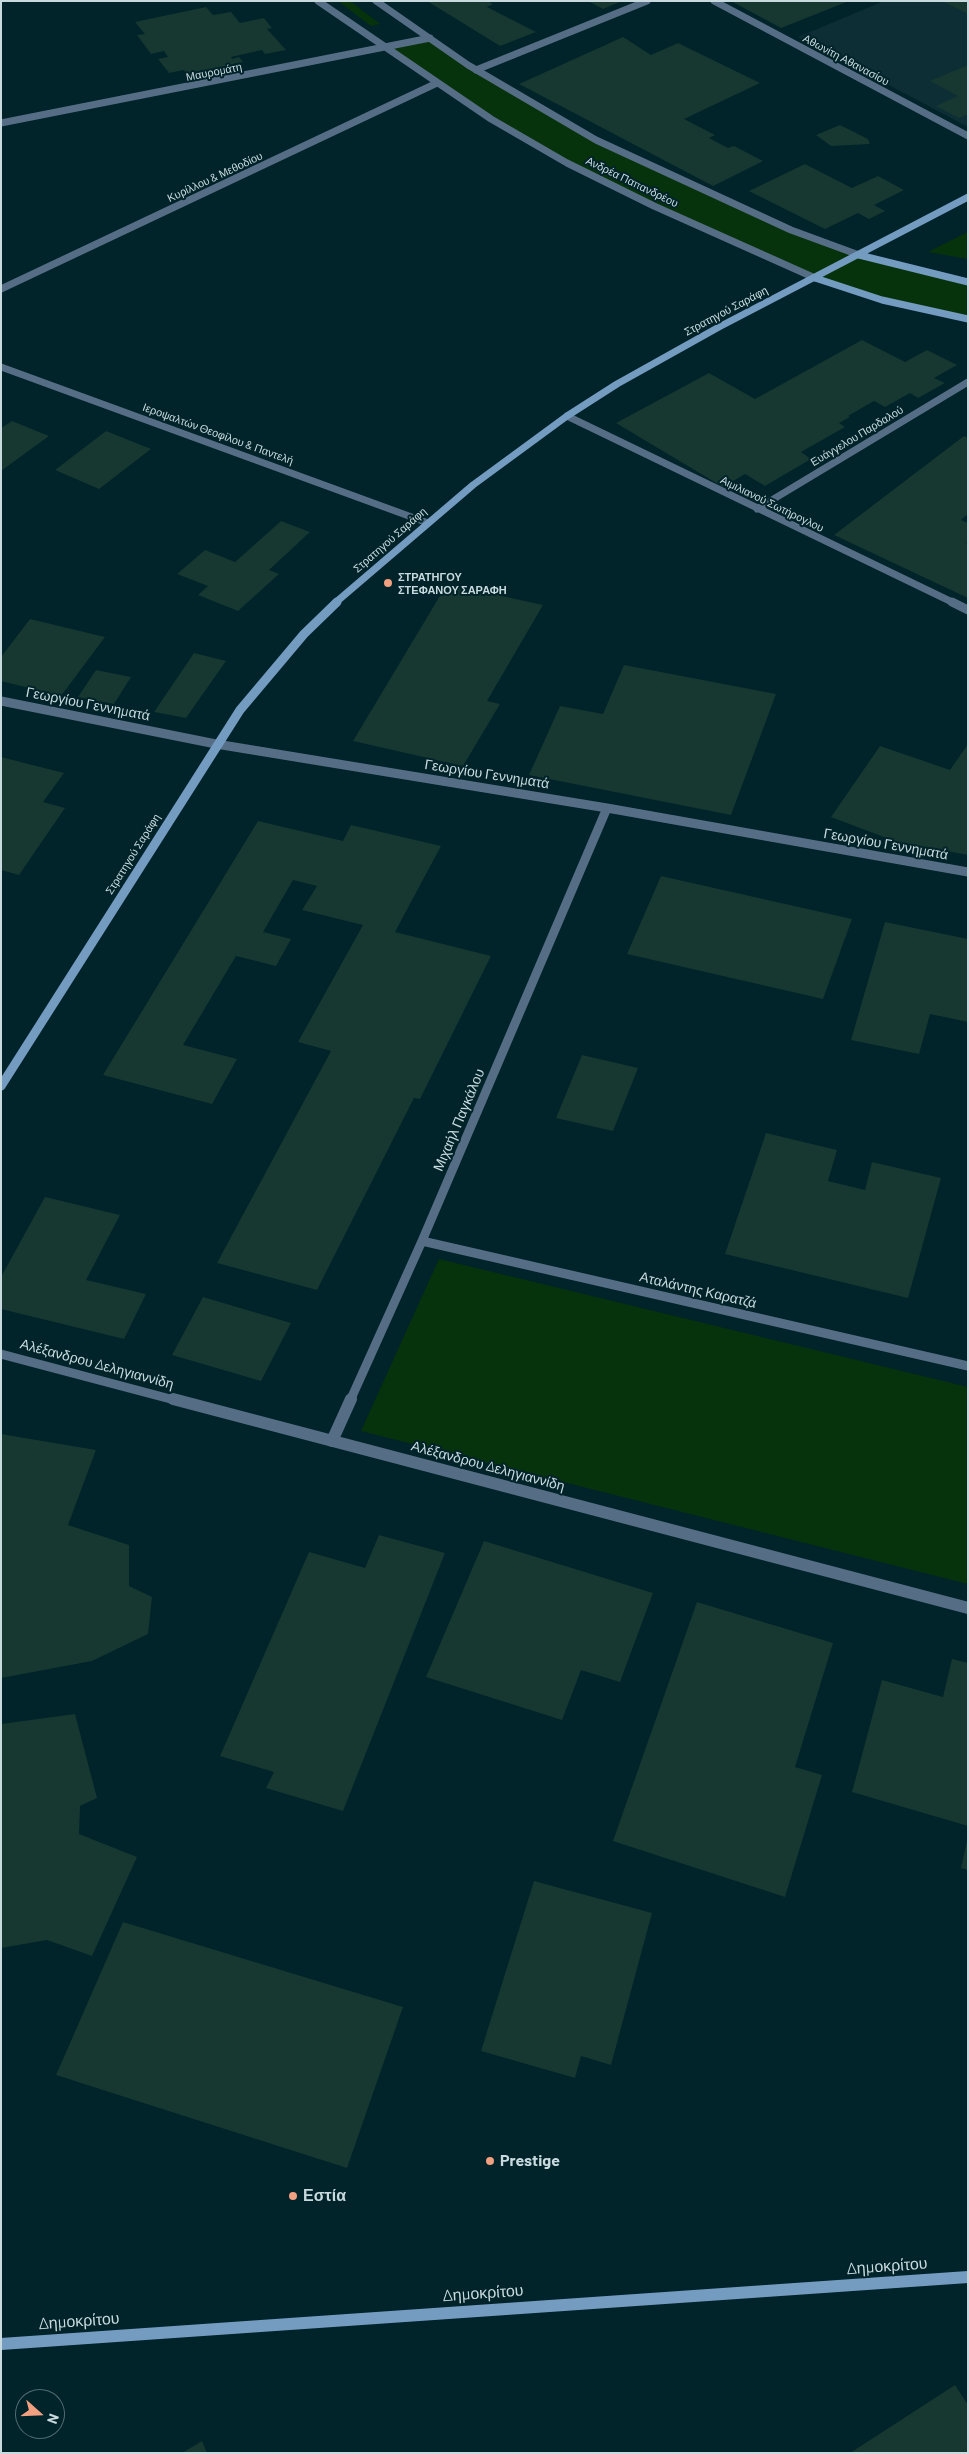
<!DOCTYPE html>
<html>
<head>
<meta charset="utf-8">
<style>
  body { margin:0 }
  #map { position:relative; width:969px; height:2454px; overflow:hidden; background:#01232a; font-family:Barlow,sans-serif }
  canvas { display:block }
  .frame { position:absolute; inset:0; border:2px solid #c8dade; pointer-events:none }
  .north { position:absolute; left:15px; top:2389px; width:50px; height:50px; box-sizing:border-box; background:#01232a; border:1px solid #516c72; border-radius:50%; rotate:110deg; font-size:14px; font-weight:700; line-height:20px; text-align:center; color:#c8dade }
  .north::after { content:''; display:block; margin:auto; width:18px; height:22px; background:#f2a080; clip-path:polygon(50% 0,100% 100%,50% 72%,0 100%) }
</style>
</head>
<body>
<div id="map">
<canvas width="969" height="2454"></canvas>
<div class="frame"></div>
<div class="north">N</div>
</div>
<script>
const ctx = document.querySelector('canvas').getContext('2d');
ctx.lineJoin = 'round';
function fill(path, color) { ctx.fillStyle = color; ctx.fill(path, 'evenodd'); }
const poly = rows => new Path2D(rows.map(r => 'M' + r).join(''));
function stroke(path, color, width, dash) { ctx.strokeStyle = color; ctx.lineWidth = width; ctx.lineCap = dash ? 'butt' : 'round'; ctx.setLineDash(dash || []); ctx.stroke(path); }
function drawText(font, color, halo, rows, align = 'center') {
  ctx.font = font + ' Barlow,sans-serif'; ctx.lineWidth = 4; ctx.setLineDash([]); ctx.textBaseline = 'middle'; ctx.strokeStyle = halo; ctx.fillStyle = color; for (const [text, x, y, turn = 0] of rows) {
    ctx.save(); ctx.translate(x, y); ctx.rotate((+turn || 0) * Math.PI / 180); ctx.textAlign = isNaN(turn) ? turn : align; if (halo) ctx.strokeText(text, 0, 0); ctx.fillText(text, 0, 0); ctx.restore();
  }
}
fill(poly([
  [884,1,968,1,968,127,798,37]
]), '#0d2e35');
fill(poly([
  [338,1,350,1,380,24,371,26],
  [430,38,596,140,815,240,968,282,968,319,844,289,567,163,385,48],
  [968,232,968,259,928,252],
  [439,1259,968,1387,968,1584,361,1431]
]), '#07330c');
fill(poly([
  [427,1,488,1,493,4,487,7,536,32,500,46],
  [588,1,622,1,603,9],
  [731,1,849,1,781,28],
  [942,1,968,1,968,14],
  [206,7,213,15,231,12,240,23,264,18,272,28,267,29,286,50,265,54,262,50,231,57,232,59,239,57,243,62,187,74,184,70,169,73,158,59,168,57,164,51,151,54,137,35,145,34,135,22],
  [623,37,651,55,678,43,760,83,684,119,715,135,709,138,728,148,734,146,763,161,713,186,519,84],
  [968,65,968,114,959,118,936,106,958,96,930,81],
  [840,125,868,139,870,144,831,146,816,135],
  [805,164,852,188,878,176,904,190,874,205,885,211,869,219,858,213,825,229,749,191],
  [862,340,905,362,927,350,957,365,934,378,945,383,918,398,910,393,885,407,874,401,848,416,850,417,839,423,845,427,801,452,811,459,765,486,745,474,723,487,616,423,709,373,755,399],
  [12,421,49,436,1,471,1,428],
  [106,431,151,449,99,489,55,470],
  [964,436,968,438,968,514,961,520,968,523,968,541,966,543,968,544,968,598,834,535],
  [281,521,310,532,269,570,279,574,238,611,198,595,208,586,177,574,205,550,235,562],
  [447,584,543,605,487,701,500,704,463,766,353,741],
  [30,619,105,637,61,696,1,681,1,657],
  [194,653,226,661,186,718,154,712],
  [624,665,776,694,731,815,529,775,560,706,603,714],
  [96,670,131,677,114,704,78,697],
  [968,744,968,855,897,842,831,817,880,746,950,770],
  [1,757,64,773,43,802,65,808,19,875,1,870],
  [258,821,343,841,351,825,441,846,395,932,491,956,420,1099,414,1098,317,1290,217,1263,331,1051,298,1042,363,925,302,910,317,886,293,880,263,932,291,939,276,966,236,956,183,1045,237,1059,212,1104,103,1075],
  [661,876,852,919,823,999,627,954],
  [885,922,968,939,968,1022,930,1014,919,1054,851,1040],
  [582,1055,638,1068,613,1131,556,1118],
  [766,1133,837,1150,828,1181,865,1190,872,1162,941,1178,908,1298,725,1254],
  [45,1197,120,1215,86,1280,146,1294,124,1339,1,1309,1,1277],
  [203,1297,291,1323,261,1381,172,1355],
  [1,1434,96,1450,68,1525,129,1545,129,1586,152,1597,148,1634,92,1661,1,1678],
  [379,1535,445,1553,343,1811,266,1788,274,1772,220,1756,309,1552,365,1568],
  [484,1541,653,1593,620,1682,581,1670,562,1720,426,1677],
  [697,1602,833,1643,795,1767,822,1775,785,1897,613,1841],
  [952,1659,968,1663,968,1826,852,1792,882,1680,943,1697],
  [75,1714,97,1798,80,1806,79,1834,137,1857,92,1956,47,1940,1,1948,1,1724],
  [967,1841,968,1841,968,1870,961,1868],
  [534,1881,652,1913,611,2065,581,2056,575,2078,481,2051],
  [123,1922,403,2007,347,2168,56,2075],
  [955,2385,968,2405,968,2453,850,2453],
  [202,2441,207,2453,182,2453]
]), '#163831');
stroke(poly([
  [476,70,647,1],
  [1,289,437,83]
]), '#556e85', 7);
stroke(poly([
  [318,1,491,119,567,163,654,206,815,278],
  [376,1,468,65,596,140,791,230,859,255],
  [714,1,968,136],
  [1,123,430,38],
  [1,367,428,523],
  [567,416,954,603],
  [757,509,968,382]
]), '#556e85', 7);
stroke(poly([
  [952,602,968,610],
  [1,701,216,744,607,808,968,872],
  [422,1241,968,1366],
  [1,1354,178,1401],
  [350,1401,422,1241,607,808]
]), '#556e85', 9);
stroke(poly([
  [173,1399,968,1608],
  [332,1441,351,1399]
]), '#556e85', 12);
stroke(poly([
  [859,255,968,282],
  [815,278,882,300,968,319],
  [335,603,473,485,567,416,617,384,719,327,968,197]
]), '#749cc1', 7);
stroke(poly([
  [1,1086,240,710,304,634,337,602]
]), '#749cc1', 9);
stroke(poly([
  [1,2344,968,2277]
]), '#749cc1', 12);
for (const [x, y, r, color] of [
  [388,583,5,"#f2a080"],
  [490,2161,5,"#f2a080"],
  [293,2196,5,"#f2a080"]
]) { const dot = new Path2D(); dot.arc(x, y, r, 0, 2 * Math.PI); ctx.fillStyle = color; ctx.fill(dot); stroke(dot, '#01232a', 2); }
drawText('11px', '#c8dade', '#01232a', [
  ["Αθωνίτη Αθανασίου",846,60,28],
  ["Μαυρομάτη",214,72,-11],
  ["Κυρίλλου & Μεθοδίου",215,177,-25],
  ["Ανδρέα Παπανδρέου",632,182,26],
  ["Στρατηγού Σαράφη",726,311,-28],
  ["Ιεροψαλτών Θεοφίλου & Παντελή",218,434,20],
  ["Ευάγγελου Παρδαλού",857,436,-31],
  ["Αιμιλιανού Σωτήρογλου",772,504,26],
  ["Στρατηγού Σαράφη",390,540,-41],
  ["Στρατηγού Σαράφη",133,854,-58]
]);
drawText('bold 11px', '#c8dade', '#01232a', [
  ["ΣΤΡΑΤΗΓΟΥ",398,577],
  ["ΣΤΕΦΑΝΟΥ ΣΑΡΑΦΗ",398,590]
], 'left');
drawText('14px', '#c8dade', '#01232a', [
  ["Γεωργίου Γεννηματά",88,704,11],
  ["Γεωργίου Γεννηματά",487,774,9],
  ["Γεωργίου Γεννηματά",886,844,10],
  ["Μιχαήλ Παγκάλου",459,1120,-67],
  ["Αταλάντης Καρατζά",698,1290,13],
  ["Αλέξανδρου Δεληγιαννίδη",97,1364,15],
  ["Αλέξανδρου Δεληγιαννίδη",488,1466,15]
]);
drawText('bold 16px', '#c8dade', '#01232a', [
  ["Prestige",500,2161],
  ["Εστία",303,2196]
], 'left');
drawText('16px', '#c8dade', '#01232a', [
  ["Δημοκρίτου",887,2266,-4],
  ["Δημοκρίτου",483,2293,-4],
  ["Δημοκρίτου",79,2321,-4]
]);
</script>
</body>
</html>
